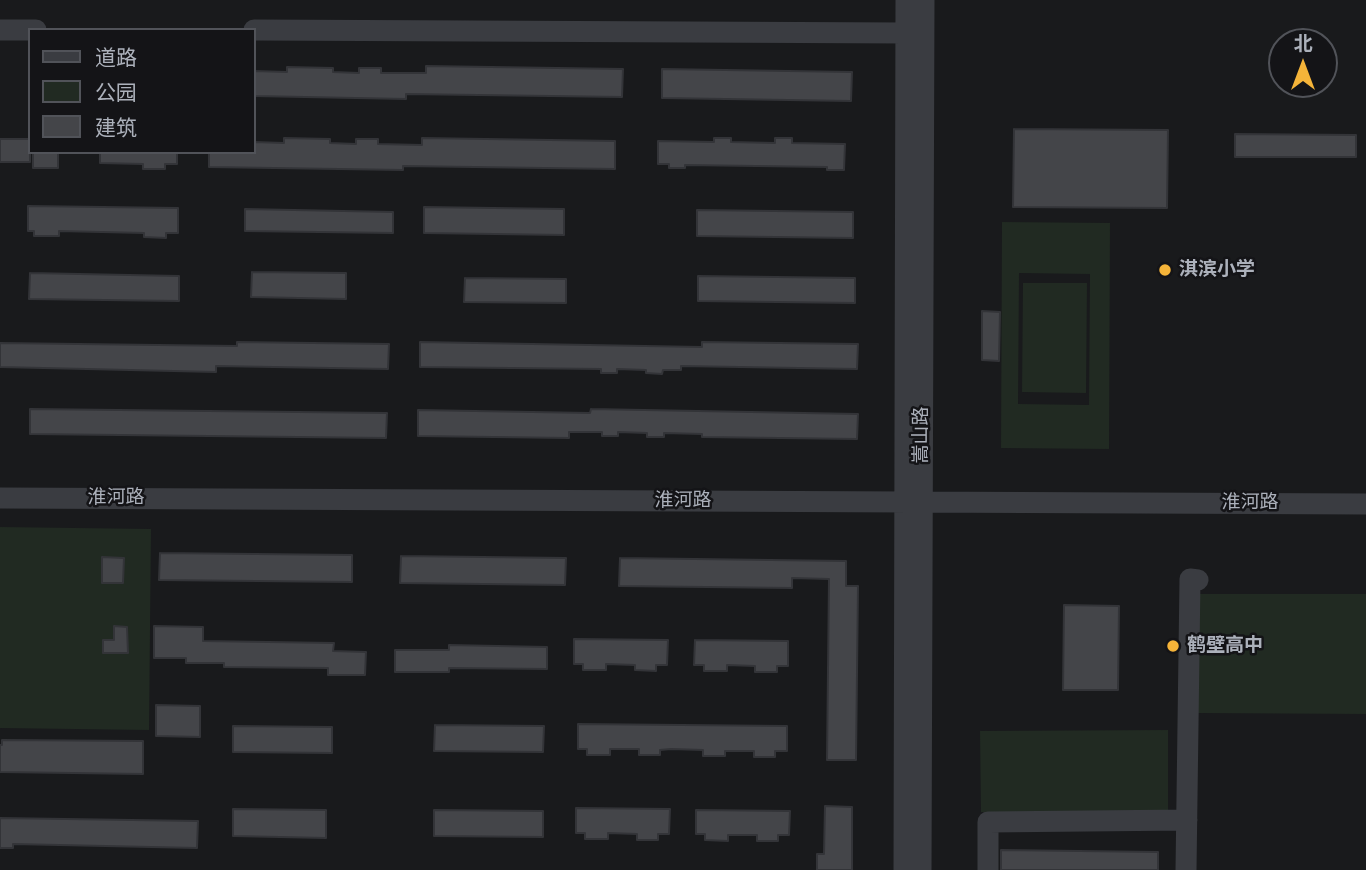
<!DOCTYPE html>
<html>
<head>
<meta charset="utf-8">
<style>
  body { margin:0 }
  #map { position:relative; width:1366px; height:870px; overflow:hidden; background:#191a1c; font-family:Poppins,"Noto Sans SC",sans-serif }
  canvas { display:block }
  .legend { position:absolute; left:28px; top:28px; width:228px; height:126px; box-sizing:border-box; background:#141417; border:2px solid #515359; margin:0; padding:9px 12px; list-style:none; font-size:21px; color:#acb1bb }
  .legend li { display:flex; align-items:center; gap:14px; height:35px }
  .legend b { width:35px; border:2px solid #515359 }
  .north { position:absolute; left:1268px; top:28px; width:70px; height:70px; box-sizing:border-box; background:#141417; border:2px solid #515359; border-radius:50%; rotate:0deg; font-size:19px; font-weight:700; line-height:28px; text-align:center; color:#acb1bb }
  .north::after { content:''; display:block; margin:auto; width:24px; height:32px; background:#f5b439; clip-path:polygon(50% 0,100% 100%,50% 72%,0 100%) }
</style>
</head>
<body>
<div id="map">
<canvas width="1366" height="870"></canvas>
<ul class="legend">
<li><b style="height:9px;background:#3a3c41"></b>道路</li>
<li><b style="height:19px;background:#212a22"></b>公园</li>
<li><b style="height:19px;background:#444549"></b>建筑</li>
</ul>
<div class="north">北</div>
</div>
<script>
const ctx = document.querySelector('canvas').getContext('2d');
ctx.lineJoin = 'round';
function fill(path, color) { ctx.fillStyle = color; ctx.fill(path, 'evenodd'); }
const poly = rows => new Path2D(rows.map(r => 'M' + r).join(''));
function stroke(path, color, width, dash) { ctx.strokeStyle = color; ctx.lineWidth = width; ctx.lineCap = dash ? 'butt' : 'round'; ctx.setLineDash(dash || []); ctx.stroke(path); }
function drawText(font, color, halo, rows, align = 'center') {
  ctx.font = font + ' Poppins,"Noto Sans SC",sans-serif'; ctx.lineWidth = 5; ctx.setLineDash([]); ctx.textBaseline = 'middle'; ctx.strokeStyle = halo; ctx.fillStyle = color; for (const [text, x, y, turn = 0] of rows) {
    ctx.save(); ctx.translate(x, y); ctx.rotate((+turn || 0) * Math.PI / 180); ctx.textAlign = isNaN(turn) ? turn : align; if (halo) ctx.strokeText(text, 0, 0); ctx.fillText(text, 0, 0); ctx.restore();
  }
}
fill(poly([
  [1002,222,1110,223,1109,449,1001,448],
  [1019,273,1090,274,1089,405,1018,404],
  [1023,283,1087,283,1086,393,1022,392],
  [0,527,151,529,149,730,0,728],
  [1198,594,1366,594,1366,714,1197,713],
  [1168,730,1168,812,981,812,980,731]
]), '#212a22');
const building = poly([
  [426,66,623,69,622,97,406,94,406,99,254,96,254,71,287,72,287,67,333,68,333,72,359,73,359,68,381,68,381,73,426,73,426,66],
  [662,69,852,72,851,101,662,98,662,69],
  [1014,129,1168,130,1167,208,1013,207,1014,129],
  [1235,134,1356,135,1356,157,1235,157,1235,134],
  [284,138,330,139,330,143,356,144,356,139,378,139,378,144,422,145,422,138,615,141,615,169,403,166,403,170,209,167,209,152,254,152,254,142,284,143,284,138],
  [714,138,731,138,731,142,775,143,775,138,792,138,792,143,845,144,844,170,827,170,827,167,685,165,685,168,669,168,669,164,658,164,658,141,714,142,714,138],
  [0,139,30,139,30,162,0,162,0,139],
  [33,152,58,152,58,168,33,168,33,152],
  [100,152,177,152,177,164,165,164,165,169,143,169,143,164,100,163,100,152],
  [28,206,178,208,178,233,166,233,166,238,144,237,144,233,59,231,59,236,34,236,34,231,28,231,28,206],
  [424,207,564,209,564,235,424,233,424,207],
  [245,209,393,212,393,233,245,231,245,209],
  [697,210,853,212,853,238,697,236,697,210],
  [252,272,346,273,346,299,251,297,252,272],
  [30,273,179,276,179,301,29,299,30,273],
  [698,276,855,278,855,303,698,301,698,276],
  [465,278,566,279,566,303,464,302,465,278],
  [982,311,1000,312,999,361,982,360,982,311],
  [237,342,389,344,388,369,216,366,216,372,0,367,0,343,237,346,237,342],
  [420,342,702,347,702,342,858,344,857,369,681,366,681,370,663,370,662,374,646,373,646,370,617,369,617,373,601,373,601,369,420,367,420,342],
  [30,409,387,413,386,438,30,434,30,409],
  [591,409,858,414,857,439,702,437,702,434,664,433,664,437,647,437,647,433,618,432,618,436,602,436,602,432,569,432,569,438,418,436,418,410,590,413,591,409],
  [160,553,352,555,352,582,159,580,160,553],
  [401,556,566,558,565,585,400,583,401,556],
  [102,557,124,558,123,583,102,583,102,557],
  [620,558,846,561,846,586,858,586,856,760,827,760,829,579,792,578,792,588,619,586,620,558],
  [1064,605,1119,606,1118,690,1063,690,1064,605],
  [114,626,127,627,128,653,103,653,103,640,114,640,114,626],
  [154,626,203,627,203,641,334,643,333,651,366,652,365,675,328,675,328,668,224,667,224,663,186,663,186,658,154,658,154,626],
  [574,639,668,640,667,665,656,665,656,671,635,670,635,665,606,664,606,670,583,670,583,664,574,664,574,639],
  [695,640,788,641,788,666,777,666,777,672,755,672,755,666,727,665,727,671,704,671,704,665,694,665,695,640],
  [449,645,547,647,547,669,449,668,449,672,395,672,395,650,449,650,449,645],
  [156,705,200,706,200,737,156,736,156,705],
  [578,724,787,726,787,751,775,751,775,757,754,757,754,751,725,751,725,756,703,756,703,750,671,749,660,750,660,755,639,755,639,749,610,749,610,755,587,755,587,749,578,749,578,724],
  [435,725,544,726,543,752,434,751,435,725],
  [233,726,332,727,332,753,233,752,233,726],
  [2,740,143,741,143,774,0,772,0,745,2,745,2,740],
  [825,806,852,807,852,870,817,870,817,854,824,854,825,806],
  [576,808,670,809,669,834,658,834,658,840,637,840,637,834,608,833,608,839,585,839,585,833,576,833,576,808],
  [233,809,326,810,326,838,233,836,233,809],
  [434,810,543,811,543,837,434,836,434,810],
  [696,810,790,811,789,835,778,835,778,841,757,841,757,835,728,835,728,841,705,840,705,834,696,834,696,810],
  [0,818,198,821,197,848,13,844,13,848,0,848,0,818],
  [1001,850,1158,852,1158,870,1001,870,1001,850]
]);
fill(building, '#444549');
stroke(building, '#333438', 2);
stroke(poly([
  [0,30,36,30],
  [254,30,906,33],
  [0,498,1366,504],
  [904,870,906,0],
  [921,870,924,0],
  [988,870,988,822,1187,820],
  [1186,870,1190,579,1198,580]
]), '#3a3c41', 21);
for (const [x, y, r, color] of [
  [1165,270,7,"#f5b439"],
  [1173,646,7,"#f5b439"]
]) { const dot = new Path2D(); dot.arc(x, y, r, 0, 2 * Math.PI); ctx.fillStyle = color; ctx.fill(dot); stroke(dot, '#141417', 2.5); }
drawText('bold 19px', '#acb1bb', '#141417', [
  ["淇滨小学",1179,270],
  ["鹤壁高中",1187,646]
], 'left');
drawText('19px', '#acb1bb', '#141417', [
  ["嵩山路",922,435,-90],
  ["淮河路",116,498],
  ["淮河路",683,501],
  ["淮河路",1250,503]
]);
</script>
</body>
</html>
